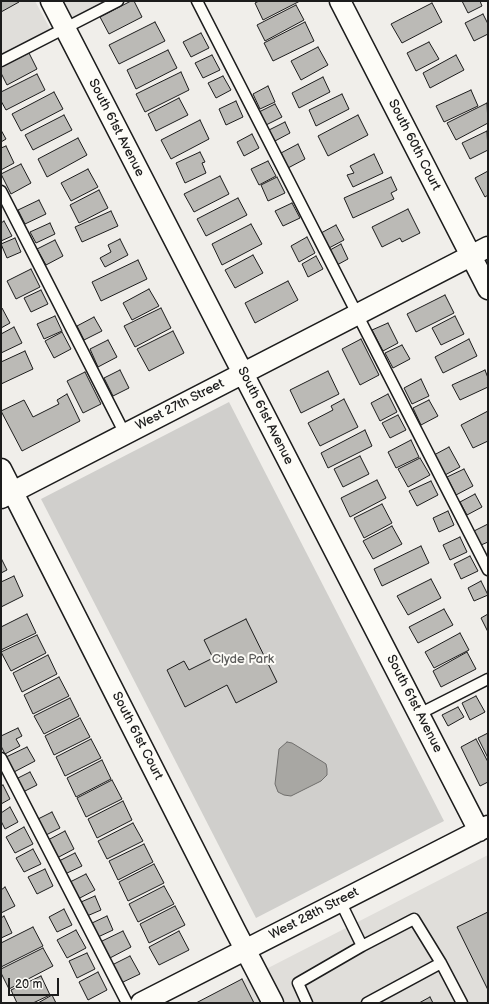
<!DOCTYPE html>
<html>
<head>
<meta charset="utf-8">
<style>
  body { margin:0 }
  #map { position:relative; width:489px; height:1004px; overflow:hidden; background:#f0eeea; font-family:"Balsamiq Sans",sans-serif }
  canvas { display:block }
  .frame { position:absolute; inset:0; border:2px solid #1c1c1c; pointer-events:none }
  .scale { position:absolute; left:8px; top:978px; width:51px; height:18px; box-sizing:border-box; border:2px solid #1c1c1c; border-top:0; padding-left:5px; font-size:12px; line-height:14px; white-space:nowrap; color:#1c1c1c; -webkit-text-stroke:3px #fdfcf7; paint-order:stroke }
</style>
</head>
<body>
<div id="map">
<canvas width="489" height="1004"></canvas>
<div class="frame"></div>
<div class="scale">20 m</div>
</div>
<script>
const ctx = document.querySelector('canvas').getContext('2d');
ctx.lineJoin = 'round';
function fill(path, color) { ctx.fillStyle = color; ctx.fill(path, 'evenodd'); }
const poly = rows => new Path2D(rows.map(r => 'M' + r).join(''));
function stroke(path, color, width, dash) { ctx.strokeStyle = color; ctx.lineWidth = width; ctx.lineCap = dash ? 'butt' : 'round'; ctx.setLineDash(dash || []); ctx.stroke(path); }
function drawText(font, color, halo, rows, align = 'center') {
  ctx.font = font + ' "Balsamiq Sans",sans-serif'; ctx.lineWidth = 4; ctx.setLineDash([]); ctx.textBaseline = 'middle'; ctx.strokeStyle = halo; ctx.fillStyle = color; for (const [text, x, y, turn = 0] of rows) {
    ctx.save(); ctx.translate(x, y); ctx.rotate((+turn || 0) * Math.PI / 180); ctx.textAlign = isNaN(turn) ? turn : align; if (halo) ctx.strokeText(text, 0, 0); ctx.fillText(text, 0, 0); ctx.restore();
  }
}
fill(poly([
  [1,1,35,1,53,34,1,61],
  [61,1,118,1,73,24],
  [488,855,488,1003,200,1003]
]), '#e0deda');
fill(poly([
  [229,402,444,821,256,918,41,499]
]), '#d0cfcc');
const water = poly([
  [287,742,292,743,323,762,326,764,327,769,327,775,321,781,291,796,284,795,278,792,275,784,279,749,287,742]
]);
fill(water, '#a8a7a3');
stroke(water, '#706f6d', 1);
const building = poly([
  [1,1,18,1,19,2,1,12,1,1],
  [131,1,134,1,142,17,109,34,100,17,131,1],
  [259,1,300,1,263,20,255,3,259,1],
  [462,1,480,1,482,6,468,13,462,1],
  [432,3,442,22,402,43,391,24,432,3],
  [296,5,304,20,265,41,257,25,296,5],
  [483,14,488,24,488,34,474,41,465,23,483,14],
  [155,22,165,41,119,64,109,45,155,22],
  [305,22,314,41,273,61,264,43,305,22],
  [201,33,209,48,191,57,183,42,201,33],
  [429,42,439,59,416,71,407,53,429,42],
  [318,47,328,65,301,80,291,61,318,47],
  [168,50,177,68,136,89,127,70,168,50],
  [29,53,37,69,7,85,1,73,1,67,29,53],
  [212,55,220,70,203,78,195,63,212,55],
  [456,55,464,70,430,88,423,73,456,55],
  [181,72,189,90,145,112,136,94,181,72],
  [37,74,45,90,6,110,1,101,1,92,37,74],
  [223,76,231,90,216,98,208,83,223,76],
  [323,77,330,92,299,108,292,93,323,77],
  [268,86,275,102,260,109,253,94,268,86],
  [471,90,478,106,444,122,436,106,471,90],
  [54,92,63,109,21,131,12,114,54,92],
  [342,94,349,109,316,126,309,110,342,94],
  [179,98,188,115,156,131,148,114,179,98],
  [236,101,243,117,226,125,219,109,236,101],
  [487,103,488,123,456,140,447,123,487,103],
  [275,104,282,117,266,125,259,112,275,104],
  [64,115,72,130,33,150,25,135,64,115],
  [358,115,368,135,328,156,318,136,358,115],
  [200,120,209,139,171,159,161,140,200,120],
  [285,122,290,133,275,141,269,130,285,122],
  [1,130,6,139,1,142,1,130],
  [487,131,488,150,470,159,462,143,487,131],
  [252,134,259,148,244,156,237,142,252,134],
  [78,138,87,155,47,177,38,159,78,138],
  [298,144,305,159,288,168,281,153,298,144],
  [6,146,14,163,1,170,1,148,6,146],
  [200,152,205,162,202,163,206,173,185,183,176,163,200,152],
  [374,154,383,173,353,187,347,175,354,173,350,166,374,154],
  [268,161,276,176,259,185,251,169,268,161],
  [21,164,31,183,11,194,1,174,21,164],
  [88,169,98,187,71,201,61,183,88,169],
  [488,171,488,195,485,197,475,178,488,171],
  [220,176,229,194,194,212,184,194,220,176],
  [277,177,285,193,268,201,261,185,277,177],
  [391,177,397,190,391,193,394,199,353,218,344,198,391,177],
  [99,190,108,208,79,223,70,205,99,190],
  [238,198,247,215,206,236,197,219,238,198],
  [39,200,46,214,25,224,18,210,39,200],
  [292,203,300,218,283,226,275,211,292,203],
  [408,209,420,233,402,242,400,238,382,247,372,227,408,209],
  [111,211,118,226,82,242,75,227,111,211],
  [4,221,12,236,1,241,1,223,4,221],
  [50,223,55,234,36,243,30,232,50,223],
  [251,224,262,244,222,265,212,244,251,224],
  [336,225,344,240,329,248,321,233,336,225],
  [307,237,315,253,299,262,291,246,307,237],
  [15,238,21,252,7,258,1,244,15,238],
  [120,239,128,255,105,267,100,258,111,252,108,245,120,239],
  [55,240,63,256,46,265,37,249,55,240],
  [341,244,348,259,337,265,330,250,341,244],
  [253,255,263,273,235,288,225,270,253,255],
  [316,256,323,269,308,277,302,264,316,256],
  [138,260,147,279,101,301,92,282,138,260],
  [31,269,40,287,16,299,7,281,31,269],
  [288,281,298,300,255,323,245,303,288,281],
  [149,289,159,306,132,320,123,303,149,289],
  [41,290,48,304,31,312,24,298,41,290],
  [445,295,454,313,416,332,407,314,445,295],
  [1,308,2,308,10,323,1,328,1,308],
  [161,308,171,328,135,347,124,326,161,308],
  [55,316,62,331,44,339,37,324,55,316],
  [455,316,464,334,441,345,432,328,455,316],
  [94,317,102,331,84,340,77,326,94,317],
  [388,323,398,343,383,351,372,330,388,323],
  [14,327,22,343,1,353,1,334,14,327],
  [173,331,184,353,149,371,137,349,173,331],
  [62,332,71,349,54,358,45,341,62,332],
  [361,339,379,375,360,385,342,349,361,339],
  [469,339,477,356,443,373,435,357,469,339],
  [108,340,117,357,98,367,90,349,108,340],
  [402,345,410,359,393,368,385,353,402,345],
  [25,351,33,369,1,384,1,362,25,351],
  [120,370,129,388,113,396,104,378,120,370],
  [485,370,488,378,488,387,460,400,452,385,485,370],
  [328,371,339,394,301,413,290,390,328,371],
  [85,372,101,404,83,413,67,381,85,372],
  [421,379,429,396,412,404,404,388,421,379],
  [67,394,80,421,22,451,1,411,24,400,33,417,59,404,57,400,67,394],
  [388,394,397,412,380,421,371,403,388,394],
  [344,399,358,427,320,446,308,423,333,410,331,406,344,399],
  [429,400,438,416,421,425,413,408,429,400],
  [488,411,488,441,473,448,461,425,488,411],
  [398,415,406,430,390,438,382,423,398,415],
  [365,430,372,446,328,468,321,453,365,430],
  [411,440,419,457,396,468,388,452,411,440],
  [449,447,460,467,445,475,434,455,449,447],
  [360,456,369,474,343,487,334,469,360,456],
  [420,458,430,475,408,487,398,469,420,458],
  [464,469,473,486,456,495,447,477,464,469],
  [377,480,386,498,350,517,341,498,377,480],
  [431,481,438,495,417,506,409,491,431,481],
  [475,494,482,507,467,515,460,502,475,494],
  [382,504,392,523,364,538,354,518,382,504],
  [448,511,454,525,439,532,433,518,448,511],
  [488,524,488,542,481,545,474,531,488,524],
  [392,526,402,544,373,559,363,541,392,526],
  [460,537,467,552,450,560,443,545,460,537],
  [421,546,429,563,382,586,374,569,421,546],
  [470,556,478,571,461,579,454,564,470,556],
  [1,558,7,570,1,573,1,558],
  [14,576,23,596,1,607,1,582,14,576],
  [431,579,441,598,408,615,397,596,431,579],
  [481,581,488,595,474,601,468,588,481,581],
  [444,609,453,625,418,643,409,627,444,609],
  [27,614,36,633,1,650,1,627,27,614],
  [488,614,488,632,481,618,488,614],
  [246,619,277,682,236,703,227,685,185,707,167,670,184,661,189,670,213,658,204,640,246,619],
  [460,633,469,650,434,668,425,652,460,633],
  [37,635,46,653,11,671,1,652,37,635],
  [467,652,476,669,441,687,433,671,467,652],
  [48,655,57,674,22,692,13,673,48,655],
  [59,677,69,696,33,714,24,695,59,677],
  [476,696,485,712,470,720,462,703,476,696],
  [70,698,79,716,44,734,34,716,70,698],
  [458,707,464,717,448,726,442,715,458,707],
  [80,718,90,737,54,755,45,736,80,718],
  [18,728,22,736,16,739,20,746,5,754,1,746,1,736,18,728],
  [488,733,488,758,478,738,488,733],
  [91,739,101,758,65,776,56,757,91,739],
  [476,739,488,762,488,782,480,786,461,747,476,739],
  [27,747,35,761,14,772,6,757,27,747],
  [102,760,111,779,76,797,67,778,102,760],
  [30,772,37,785,23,792,16,779,30,772],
  [112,780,122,799,86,817,77,798,112,780],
  [3,785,10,799,1,804,1,786,3,785],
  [123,801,132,820,97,838,88,819,123,801],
  [10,807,18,822,5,829,1,821,1,813,10,807],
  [52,812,60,828,46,835,38,819,52,812],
  [133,823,143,841,107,859,98,841,133,823],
  [24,827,33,844,15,853,6,837,24,827],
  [65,831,74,849,57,858,48,840,65,831],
  [144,844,153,862,118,880,109,861,144,844],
  [33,849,41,864,24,872,16,858,33,849],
  [75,853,82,866,65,874,59,861,75,853],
  [154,864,164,883,128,901,119,882,154,864],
  [45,869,53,886,37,894,28,877,45,869],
  [86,874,95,890,78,899,70,882,86,874],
  [164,886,174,904,138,922,129,904,164,886],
  [5,887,15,906,1,913,1,890,5,887],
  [95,896,101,910,87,916,81,902,95,896],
  [175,906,185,925,149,943,140,924,175,906],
  [64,909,72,925,57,932,49,917,64,909],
  [488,912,488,990,457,927,488,912],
  [4,916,12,933,1,938,1,918,4,916],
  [107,916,113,930,98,937,92,923,107,916],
  [33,927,43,946,1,967,1,943,33,927],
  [76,930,86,948,67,958,57,940,76,930],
  [123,931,131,947,108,959,100,942,123,931],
  [179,931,189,950,159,965,149,947,179,931],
  [43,948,53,966,9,989,1,973,1,969,43,948],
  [87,953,95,969,77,978,69,961,87,953],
  [130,956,140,974,121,983,112,965,130,956],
  [98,972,107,990,88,1000,79,982,98,972],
  [41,976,50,995,33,1003,17,1003,11,990,41,976],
  [242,979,254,1003,196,1003,242,979],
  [52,995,56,1003,38,1003,52,995],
  [430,997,433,1003,419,1003,430,997]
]);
fill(building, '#bbbab6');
stroke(building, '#1c1c1c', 1);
const lane = poly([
  [197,1,488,570],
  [1,61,118,1],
  [1,191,125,434],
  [419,714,488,679],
  [1,758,127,1003],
  [362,946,414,919,441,963,462,1003],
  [307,1003,298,983,362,946,340,901],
  [367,1003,441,963]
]);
const street = poly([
  [51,1,479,831],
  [340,1,488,289],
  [1,469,235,930,273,1003],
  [1,498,488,247],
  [141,1003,488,826]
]);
stroke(lane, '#1c1c1c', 13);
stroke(street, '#1c1c1c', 23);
stroke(lane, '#fdfcf7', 10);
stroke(street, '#fdfcf7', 20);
drawText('13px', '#1c1c1c', '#fdfcf7', [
  ["South 61st Avenue",116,128,63],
  ["South 60th Court",414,145,63],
  ["West 27th Street",180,405,-27],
  ["South 61st Avenue",265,416,63],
  ["South 61st Avenue",414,704,63],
  ["South 61st Court",137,736,63],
  ["West 28th Street",314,914,-27]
]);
drawText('13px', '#5b5b5a', '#fdfcf7', [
  ["Clyde Park",243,660]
]);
</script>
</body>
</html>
